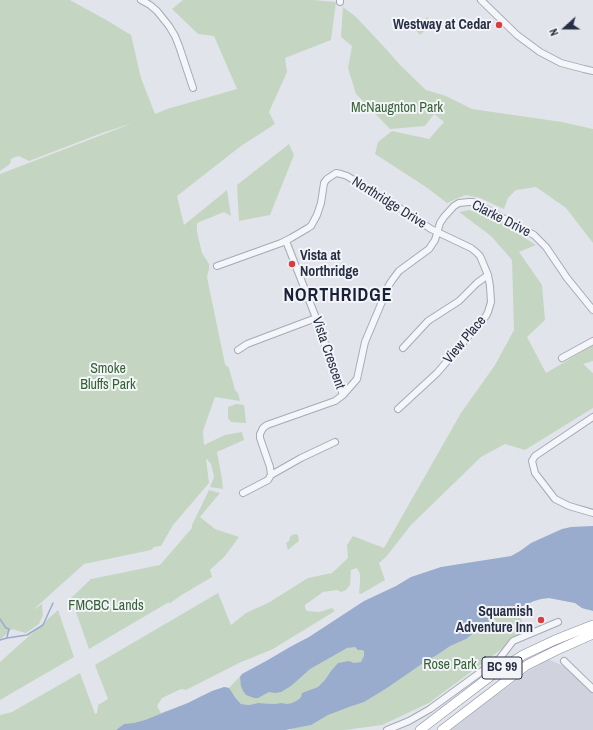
<!DOCTYPE html>
<html>
<head>
<meta charset="utf-8">
<style>
  body { margin:0 }
  #map { position:relative; width:593px; height:730px; overflow:hidden; background:#e2e4eb; font-family:"Archivo Narrow",sans-serif }
  canvas { display:block }
  .north { position:absolute; left:545px; top:8px; width:40px; height:40px; -webkit-text-stroke:3px #f2f4f8; paint-order:stroke; rotate:249deg; font-size:11px; font-weight:700; line-height:16px; text-align:center; color:#282f45 }
  .north::after { content:''; display:block; margin:auto; width:14px; height:18px; background:#282f45; clip-path:polygon(50% 0,100% 100%,50% 72%,0 100%) }
</style>
</head>
<body>
<div id="map">
<canvas width="593" height="730"></canvas>
<div class="north">N</div>
</div>
<script>
const ctx = document.querySelector('canvas').getContext('2d');
ctx.lineJoin = 'round';
function fill(path, color) { ctx.fillStyle = color; ctx.fill(path, 'evenodd'); }
const poly = rows => new Path2D(rows.map(r => 'M' + r).join(''));
function stroke(path, color, width, dash) { ctx.strokeStyle = color; ctx.lineWidth = width; ctx.lineCap = dash ? 'butt' : 'round'; ctx.setLineDash(dash || []); ctx.stroke(path); }
function drawText(font, color, halo, rows, align = 'center') {
  ctx.font = font + ' "Archivo Narrow",sans-serif'; ctx.lineWidth = 4; ctx.setLineDash([]); ctx.textBaseline = 'middle'; ctx.strokeStyle = halo; ctx.fillStyle = color; for (const [text, x, y, turn = 0] of rows) {
    ctx.save(); ctx.translate(x, y); ctx.rotate((+turn || 0) * Math.PI / 180); ctx.textAlign = isNaN(turn) ? turn : align; if (halo) ctx.strokeText(text, 0, 0); ctx.fillText(text, 0, 0); ctx.restore();
  }
}
fill(poly([
  [548,659,570,669,593,692,593,730,449,730,530,670]
]), '#d0d3de');
fill(poly([
  [0,0,70,0,108,21,131,35,141,78,155,114,167,109,237,89,214,36,198,34,172,9,183,0,313,0,336,2,331,40,285,58,287,72,269,112,275,124,241,146,177,196,184,225,227,190,231,216,224,212,197,223,197,232,202,253,209,264,209,269,207,277,225,364,229,368,235,390,238,393,240,401,215,397,203,431,204,445,225,435,242,432,244,440,217,452,222,479,223,489,210,487,214,477,211,464,206,458,209,483,173,525,161,546,154,547,151,550,84,564,33,610,42,604,43,615,39,624,26,633,12,629,0,640,0,174,133,123,102,133,29,161,19,156,15,157,11,159,10,164,0,171],
  [343,7,356,17,387,50,400,65,426,90,446,96,472,109,562,122,593,129,593,243,566,208,536,187,516,190,508,198,504,209,480,198,465,195,447,203,426,187,375,154,378,142,392,131,429,139,444,122,434,114,425,126,390,129,356,94,348,68,352,46,341,37],
  [427,17,433,23,420,35,415,29],
  [289,144,294,155,270,215,239,221,237,185],
  [469,210,485,214,503,224,536,245,519,252,542,285,545,320,527,337,546,373,593,345,593,361,583,364,593,373,593,408,525,450,505,444,481,457,411,525,386,557,379,563,385,580,361,594,359,593,360,581,360,574,357,568,351,570,350,585,346,590,341,592,337,590,323,592,305,605,305,608,307,611,319,612,332,608,335,611,273,649,239,663,186,690,181,689,162,698,157,706,161,713,188,703,201,696,224,687,229,688,242,674,268,660,290,647,303,640,332,652,406,631,304,706,258,703,249,705,241,704,234,695,148,719,134,724,124,724,116,730,0,730,0,715,12,712,80,673,95,714,97,713,98,705,108,699,95,665,218,593,231,625,246,613,268,603,308,578,332,573,348,558,347,545,353,536,384,548,461,413,495,365,514,330,512,260,491,236,459,212],
  [236,404,244,405,246,423,231,422,228,418,228,407],
  [209,490,220,493,200,517,215,529,239,537,225,556,210,570,212,577,180,596,169,604,169,602,89,649,71,598,91,579,160,565,192,528,192,525],
  [296,534,298,535,299,541,288,550,286,543,289,541,290,537,292,535],
  [569,596,589,610,582,608,575,603,549,598,541,599,534,601,515,609,517,610,526,631,429,703,382,725,345,730,290,730,291,729,285,730,248,730,253,723,510,600],
  [58,610,74,657,0,700,0,662]
]), '#c4d6c2');
fill(poly([
  [593,526,593,611,582,608,575,603,549,598,541,599,534,601,510,612,498,615,485,624,466,639,450,646,437,655,426,661,387,688,364,702,349,707,328,715,311,725,285,730,116,730,124,724,134,723,145,720,188,703,212,691,224,687,229,688,235,697,241,704,249,705,258,703,275,704,281,703,287,704,292,703,298,700,301,697,302,693,318,687,325,680,331,671,338,663,349,661,354,663,361,662,364,656,364,651,362,650,358,650,355,647,347,648,310,669,291,686,281,692,275,693,269,692,258,698,254,698,246,695,243,691,241,686,240,677,242,674,268,660,290,647,309,637,364,601,396,586,411,577,441,567,511,556,520,551,531,543,562,529,571,527]
]), '#9aacce');
stroke(poly([
  [0,619,6,628,9,629,7,637],
  [0,640,7,638,27,635,43,625,53,603]
]), '#9aacce', 1.5);
const minor = poly([
  [141,0,150,5,157,11,169,26,175,36,179,46,193,88],
  [481,0,517,35,540,52,561,63,584,69,593,71],
  [340,2,340,0],
  [286,241,316,318,343,395,357,379,365,342,389,285,393,279,399,271,429,249,435,240,440,223,444,217,454,206,459,203,469,202,473,202,486,209,534,235,546,247,567,278,593,310],
  [217,266,281,243,291,238,308,228,311,226,317,215,321,203,324,183,327,179,336,173,341,174,347,176,389,201,431,229,471,248,476,252,480,256,488,275,490,286,491,302,488,312,486,316,437,373,398,409],
  [403,348,428,321,459,301,477,283,488,275],
  [238,350,247,344,316,318],
  [562,358,593,341],
  [593,417,535,456,532,461,535,473,555,499,569,506,593,513],
  [271,475,301,458,335,442],
  [243,493,268,480,271,475,270,467,260,438,260,434,263,428,267,425,335,401,343,395],
  [564,661,593,689],
  [387,730,409,721,430,709,500,658,513,641,558,622]
]);
const highway = poly([
  [420,730,492,675,523,655,555,640,593,625],
  [442,730,527,665,555,651,593,634]
]);
stroke(minor, '#a6aab6', 8);
stroke(highway, '#888fa4', 10);
stroke(minor, '#f5f6f9', 6);
stroke(highway, '#fff', 9);
for (const [x, y, r, color] of [
  [499,25,4,"#da3d3f"],
  [292,264,4,"#da3d3f"],
  [541,620,4,"#da3d3f"]
]) { const dot = new Path2D(); dot.arc(x, y, r, 0, 2 * Math.PI); ctx.fillStyle = color; ctx.fill(dot); stroke(dot, '#f2f4f8', 1.5); }
for (const [x, y, w] of [
  [502,668,40]
]) { const box = new Path2D(); box.roundRect(x - w / 2, y - 11, w, 22, 3); ctx.fillStyle = '#f2f4f8'; ctx.fill(box); stroke(box, '#282f45', 1); }
drawText('bold 13px', '#282f45', null, [
  ["BC 99",502,668]
]);
drawText('bold 14px', '#282f45', '#f2f4f8', [
  ["Westway at Cedar",491,25],
  ["Vista at",300,256,"left"],
  ["Northridge",300,272,"left"],
  ["Squamish",533,612],
  ["Adventure Inn",533,628]
], 'right');
drawText('14px', '#366234', '#f2f4f8', [
  ["McNaugnton Park",397,108],
  ["Smoke",108,369],
  ["Bluffs Park",108,385],
  ["FMCBC Lands",106,606],
  ["Rose Park",450,665]
]);
drawText('14px', '#282f45', '#f2f4f8', [
  ["Northridge Drive",389,203,32],
  ["Clarke Drive",501,219,27],
  ["View Place",465,340,-50],
  ["Vista Crescent",328,353,71]
]);
ctx.letterSpacing = '1px';
drawText('bold 18px', '#1a2036', '#f2f4f8', [
  ["NORTHRIDGE",338,296]
]);
ctx.letterSpacing = '0px';
</script>
</body>
</html>
